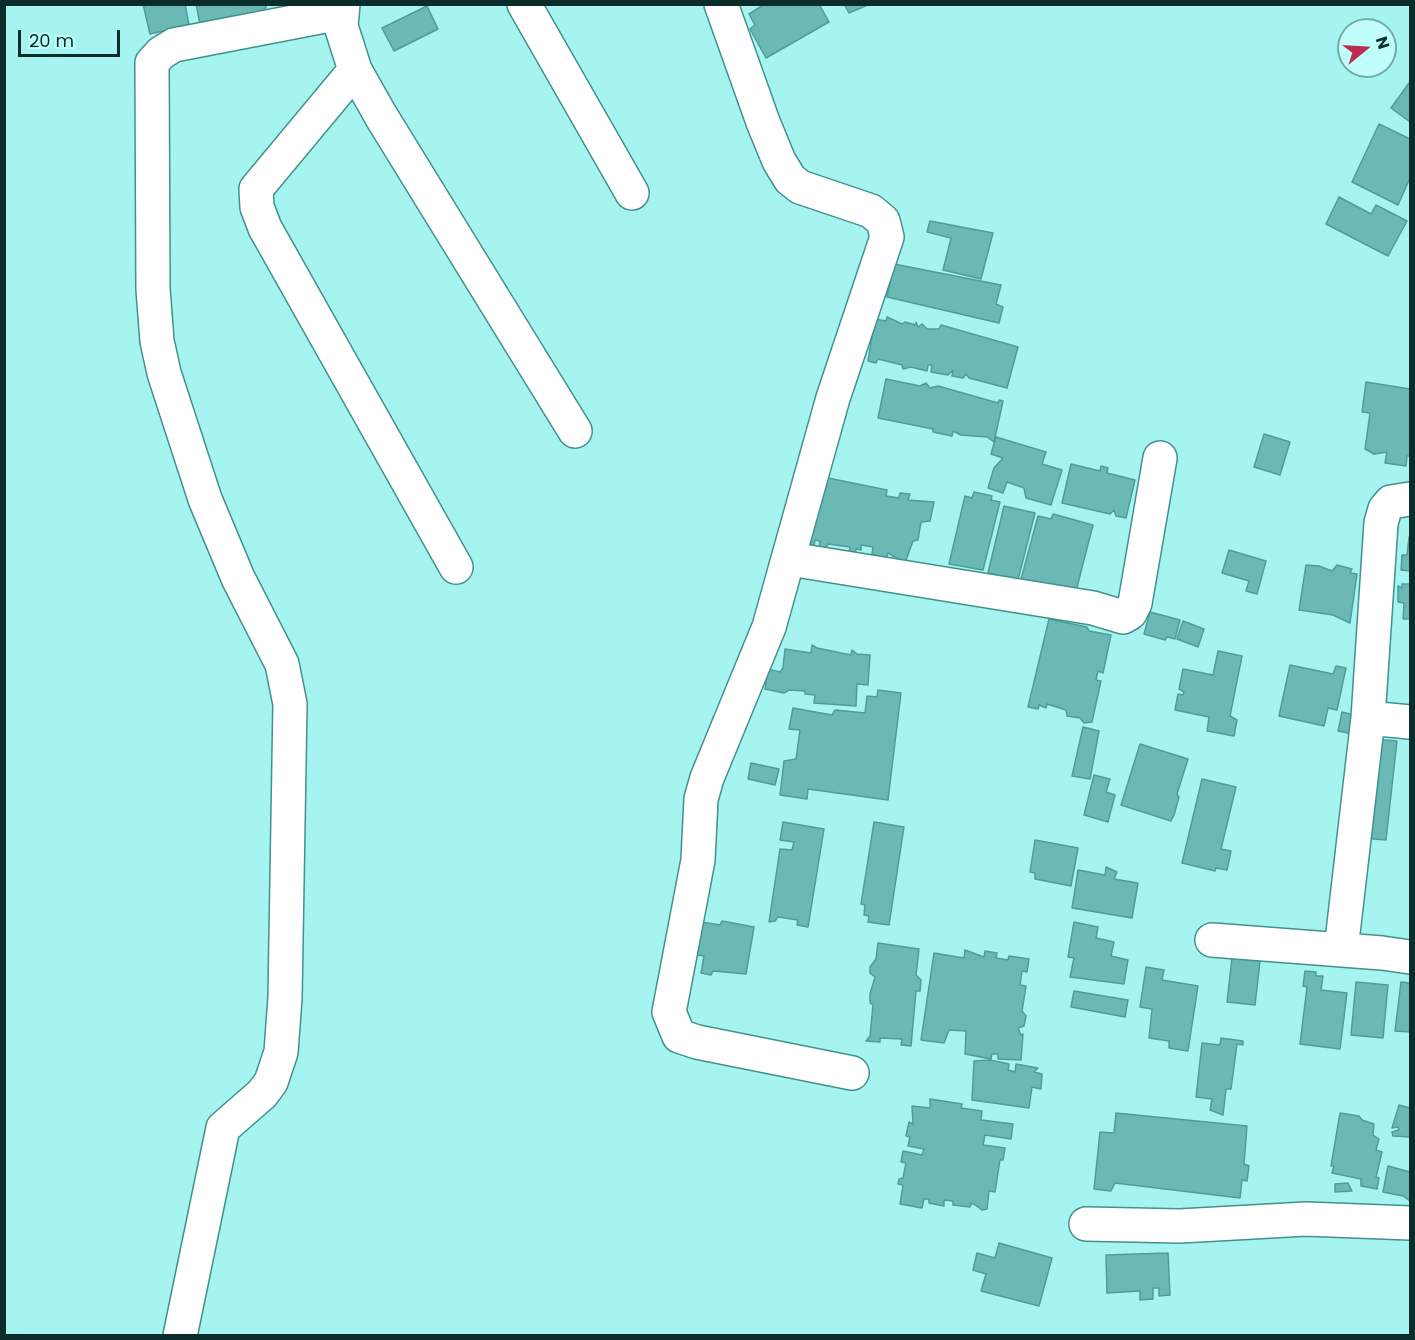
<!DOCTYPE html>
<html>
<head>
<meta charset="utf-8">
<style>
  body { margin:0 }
  #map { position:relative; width:1415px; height:1340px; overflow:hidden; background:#a5f4f0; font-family:Poppins,sans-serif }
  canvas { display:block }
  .frame { position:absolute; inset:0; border:6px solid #0a2c2b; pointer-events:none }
  .north { position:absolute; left:1337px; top:18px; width:60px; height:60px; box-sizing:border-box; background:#c0fefb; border:2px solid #77aaa8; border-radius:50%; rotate:72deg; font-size:16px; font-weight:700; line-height:24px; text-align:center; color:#0a2c2b }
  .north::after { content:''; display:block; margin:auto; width:21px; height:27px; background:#bc2c4f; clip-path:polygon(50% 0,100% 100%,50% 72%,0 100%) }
  .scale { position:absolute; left:18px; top:30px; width:102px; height:27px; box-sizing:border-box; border:3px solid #0a2c2b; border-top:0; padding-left:8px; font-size:18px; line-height:21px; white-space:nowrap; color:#0a2c2b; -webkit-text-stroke:4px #c0fefb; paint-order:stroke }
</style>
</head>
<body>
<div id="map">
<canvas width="1415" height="1340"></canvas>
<div class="frame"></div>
<div class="north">N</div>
<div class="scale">20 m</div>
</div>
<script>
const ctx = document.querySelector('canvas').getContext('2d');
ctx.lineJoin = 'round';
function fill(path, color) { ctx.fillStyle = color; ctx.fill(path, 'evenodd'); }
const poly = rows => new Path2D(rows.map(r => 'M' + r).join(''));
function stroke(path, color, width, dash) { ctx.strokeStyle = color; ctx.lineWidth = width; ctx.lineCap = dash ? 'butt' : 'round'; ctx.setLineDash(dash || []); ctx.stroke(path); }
const building = poly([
  [143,4,185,4,189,25,150,34,143,4],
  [196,4,265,4,266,7,260,16,200,24,196,4],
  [765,4,819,4,829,22,766,58,750,29,755,25,749,14,765,4],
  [844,4,870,4,849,13,844,4],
  [427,6,438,29,394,51,382,28,427,6],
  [1409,83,1410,84,1410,122,1391,108,1409,83],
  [1379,124,1410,139,1410,178,1398,205,1352,182,1379,124],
  [1339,197,1371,214,1376,205,1407,221,1388,256,1326,224,1339,197],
  [930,221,993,233,981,279,943,270,951,238,927,232,930,221],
  [894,264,1001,285,996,304,1003,307,999,323,887,297,894,264],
  [887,317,902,324,905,322,916,325,916,322,918,327,922,324,927,329,939,329,941,325,1018,347,1007,388,969,378,966,374,963,378,952,376,953,370,948,375,931,372,932,365,928,365,927,371,911,367,903,369,902,365,878,359,876,363,868,361,875,319,886,321,887,317],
  [886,379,920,386,926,383,930,388,938,386,998,403,999,400,1003,401,994,442,987,437,961,435,953,431,952,436,933,432,933,429,878,418,886,379],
  [1366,382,1410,389,1410,456,1407,456,1406,466,1385,463,1387,452,1374,454,1365,449,1370,413,1362,412,1366,382],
  [1264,434,1290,442,1280,475,1254,467,1264,434],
  [996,437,1046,452,1042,464,1062,470,1051,505,1026,498,1024,488,1007,482,1003,493,988,488,994,468,1003,458,991,454,996,437],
  [1071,464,1100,471,1101,466,1108,468,1107,473,1135,480,1126,518,1116,516,1114,510,1110,514,1062,503,1071,464],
  [823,477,887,490,886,496,899,498,900,493,910,494,908,500,934,502,930,521,921,522,918,540,913,541,905,563,888,553,886,559,872,554,873,547,861,545,861,550,856,549,855,554,849,553,850,547,828,544,824,550,819,548,820,541,815,540,814,545,810,544,823,477],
  [974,492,992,496,991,500,1000,502,983,570,949,564,965,496,972,498,974,492],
  [1004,506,1035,513,1018,580,988,573,1004,506],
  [1053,514,1093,525,1075,595,1020,583,1038,516,1051,519,1053,514],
  [1409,537,1410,571,1401,570,1402,555,1407,555,1409,537],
  [1229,550,1266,561,1257,594,1246,591,1249,581,1222,573,1229,550],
  [1306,565,1319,566,1332,571,1337,565,1352,569,1350,573,1357,574,1350,623,1333,615,1299,610,1306,565],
  [1402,584,1410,584,1410,619,1403,619,1404,603,1398,602,1398,586,1402,588,1402,584],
  [1150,612,1180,620,1175,639,1167,637,1165,640,1144,634,1150,612],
  [1049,619,1087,627,1089,631,1111,635,1103,673,1098,671,1096,680,1101,681,1092,722,1084,723,1080,718,1067,716,1066,710,1047,704,1046,708,1039,705,1038,709,1028,707,1049,619],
  [1183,621,1204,629,1198,647,1177,639,1183,621],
  [812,645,817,648,851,655,852,650,857,654,870,655,868,685,857,684,856,706,814,703,815,695,805,694,805,691,789,690,784,693,765,689,768,669,780,672,783,668,785,649,811,653,812,645],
  [1218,651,1242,656,1230,716,1237,720,1234,736,1207,731,1209,717,1175,710,1178,694,1183,695,1184,692,1179,689,1183,669,1213,675,1218,651],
  [1290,665,1333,674,1336,666,1346,668,1337,710,1328,708,1324,726,1279,716,1290,665],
  [878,690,901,693,888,800,808,789,807,799,780,795,784,761,796,759,800,730,789,729,793,708,832,715,835,710,865,713,867,696,877,697,878,690],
  [1342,712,1362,717,1358,735,1338,731,1342,712],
  [1083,727,1099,731,1090,779,1072,776,1083,727],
  [1372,739,1397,741,1386,840,1362,838,1372,739],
  [1140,744,1188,759,1177,794,1179,797,1174,815,1171,821,1121,805,1140,744],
  [751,763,779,769,775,785,748,779,751,763],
  [1094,775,1110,779,1106,792,1115,795,1108,822,1084,815,1094,775],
  [1202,779,1236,787,1221,849,1231,851,1227,870,1216,868,1215,871,1182,863,1202,779],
  [783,822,824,829,808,927,797,925,798,920,778,917,775,921,769,922,780,849,792,850,794,842,780,840,783,822],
  [874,822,904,827,889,925,868,922,869,916,864,915,865,905,861,904,874,822],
  [1035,840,1078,848,1071,886,1035,879,1035,873,1030,872,1035,840],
  [1106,867,1117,872,1114,879,1138,883,1132,918,1072,908,1078,870,1105,875,1106,867],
  [722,921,754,927,746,974,713,971,711,975,701,973,704,956,697,955,701,922,720,925,722,921],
  [1074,922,1098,927,1096,938,1114,942,1111,956,1128,960,1124,984,1070,977,1074,958,1068,957,1074,922],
  [878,943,919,949,916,975,921,980,920,991,916,991,911,1046,901,1045,902,1039,880,1038,880,1042,866,1041,870,1036,873,1005,870,1003,870,994,875,977,870,973,870,967,876,959,878,943],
  [1233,949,1261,953,1255,1005,1227,1002,1233,949],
  [965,950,984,957,985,951,997,953,996,958,1008,960,1009,956,1029,959,1027,972,1022,971,1020,985,1026,986,1022,1011,1026,1016,1024,1026,1018,1028,1021,1035,1023,1034,1021,1060,998,1059,998,1054,992,1054,991,1059,965,1054,966,1031,949,1030,944,1043,921,1040,934,953,964,958,965,950],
  [1146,967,1164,970,1162,980,1198,986,1188,1051,1169,1048,1169,1041,1149,1038,1152,1009,1140,1007,1146,967],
  [1305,971,1316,972,1316,976,1323,976,1321,990,1347,993,1340,1049,1300,1044,1307,987,1303,986,1305,971],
  [1356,982,1388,985,1383,1038,1351,1035,1356,982],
  [1401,982,1410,983,1410,1039,1410,1032,1395,1031,1401,982],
  [1074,991,1128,1000,1125,1017,1071,1007,1074,991],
  [1221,1038,1243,1041,1243,1045,1237,1044,1231,1089,1226,1089,1223,1115,1210,1110,1212,1099,1196,1097,1202,1043,1220,1045,1221,1038],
  [990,1060,1009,1064,1008,1070,1015,1072,1016,1064,1038,1068,1034,1072,1042,1074,1041,1089,1032,1087,1029,1108,972,1100,974,1061,990,1060],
  [930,1099,962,1104,961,1108,982,1111,981,1120,1013,1124,1011,1139,985,1135,983,1145,1005,1148,1003,1160,1000,1160,995,1192,989,1191,987,1209,982,1210,972,1203,970,1207,953,1205,953,1201,944,1200,944,1206,929,1203,929,1199,924,1199,922,1208,900,1204,903,1185,898,1184,899,1179,903,1178,906,1163,901,1162,903,1151,922,1155,924,1149,908,1146,910,1137,906,1136,909,1122,913,1124,912,1106,930,1108,930,1099],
  [1399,1105,1410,1108,1410,1137,1393,1136,1392,1132,1399,1130,1398,1127,1392,1128,1399,1105],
  [1116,1113,1247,1126,1244,1164,1249,1166,1247,1181,1242,1180,1240,1198,1115,1183,1111,1191,1094,1189,1100,1132,1114,1133,1116,1113],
  [1340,1113,1359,1116,1362,1120,1374,1124,1373,1135,1379,1139,1376,1150,1382,1152,1376,1177,1379,1178,1377,1189,1361,1186,1361,1179,1332,1173,1334,1166,1331,1166,1340,1113],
  [1388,1166,1410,1172,1410,1201,1403,1196,1383,1192,1388,1166],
  [1348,1183,1352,1191,1335,1192,1335,1184,1348,1183],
  [999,1243,1052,1258,1039,1306,981,1291,986,1274,973,1270,977,1253,995,1258,999,1243],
  [1168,1253,1170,1295,1159,1296,1159,1288,1153,1288,1153,1299,1140,1300,1140,1291,1107,1293,1106,1255,1168,1253]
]);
fill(building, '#6bb9b5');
stroke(building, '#4f9d9a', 1.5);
const minor = poly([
  [343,4,341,26,355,70,381,116,575,431],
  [524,4,632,193],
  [721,4,763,122,779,161,790,179,800,187,871,211,883,221,887,237,833,398,769,627,707,778,701,799,698,860,669,1012,679,1036,697,1042,852,1073],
  [355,70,256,189,257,207,265,228,456,567],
  [790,559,1093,608,1123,617,1130,613,1135,603,1160,458],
  [1368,718,1410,722],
  [1212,940,1382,953,1410,957],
  [1341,950,1368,718,1381,523,1385,509,1391,502,1410,499],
  [1086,1224,1180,1226,1306,1219,1410,1223],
  [180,1336,223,1128,262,1094,271,1082,281,1052,285,998,290,704,282,664,238,578,205,499,164,373,157,341,153,289,152,63,161,53,174,45,340,13]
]);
stroke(minor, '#42918e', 36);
stroke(minor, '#fff', 33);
</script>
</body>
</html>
